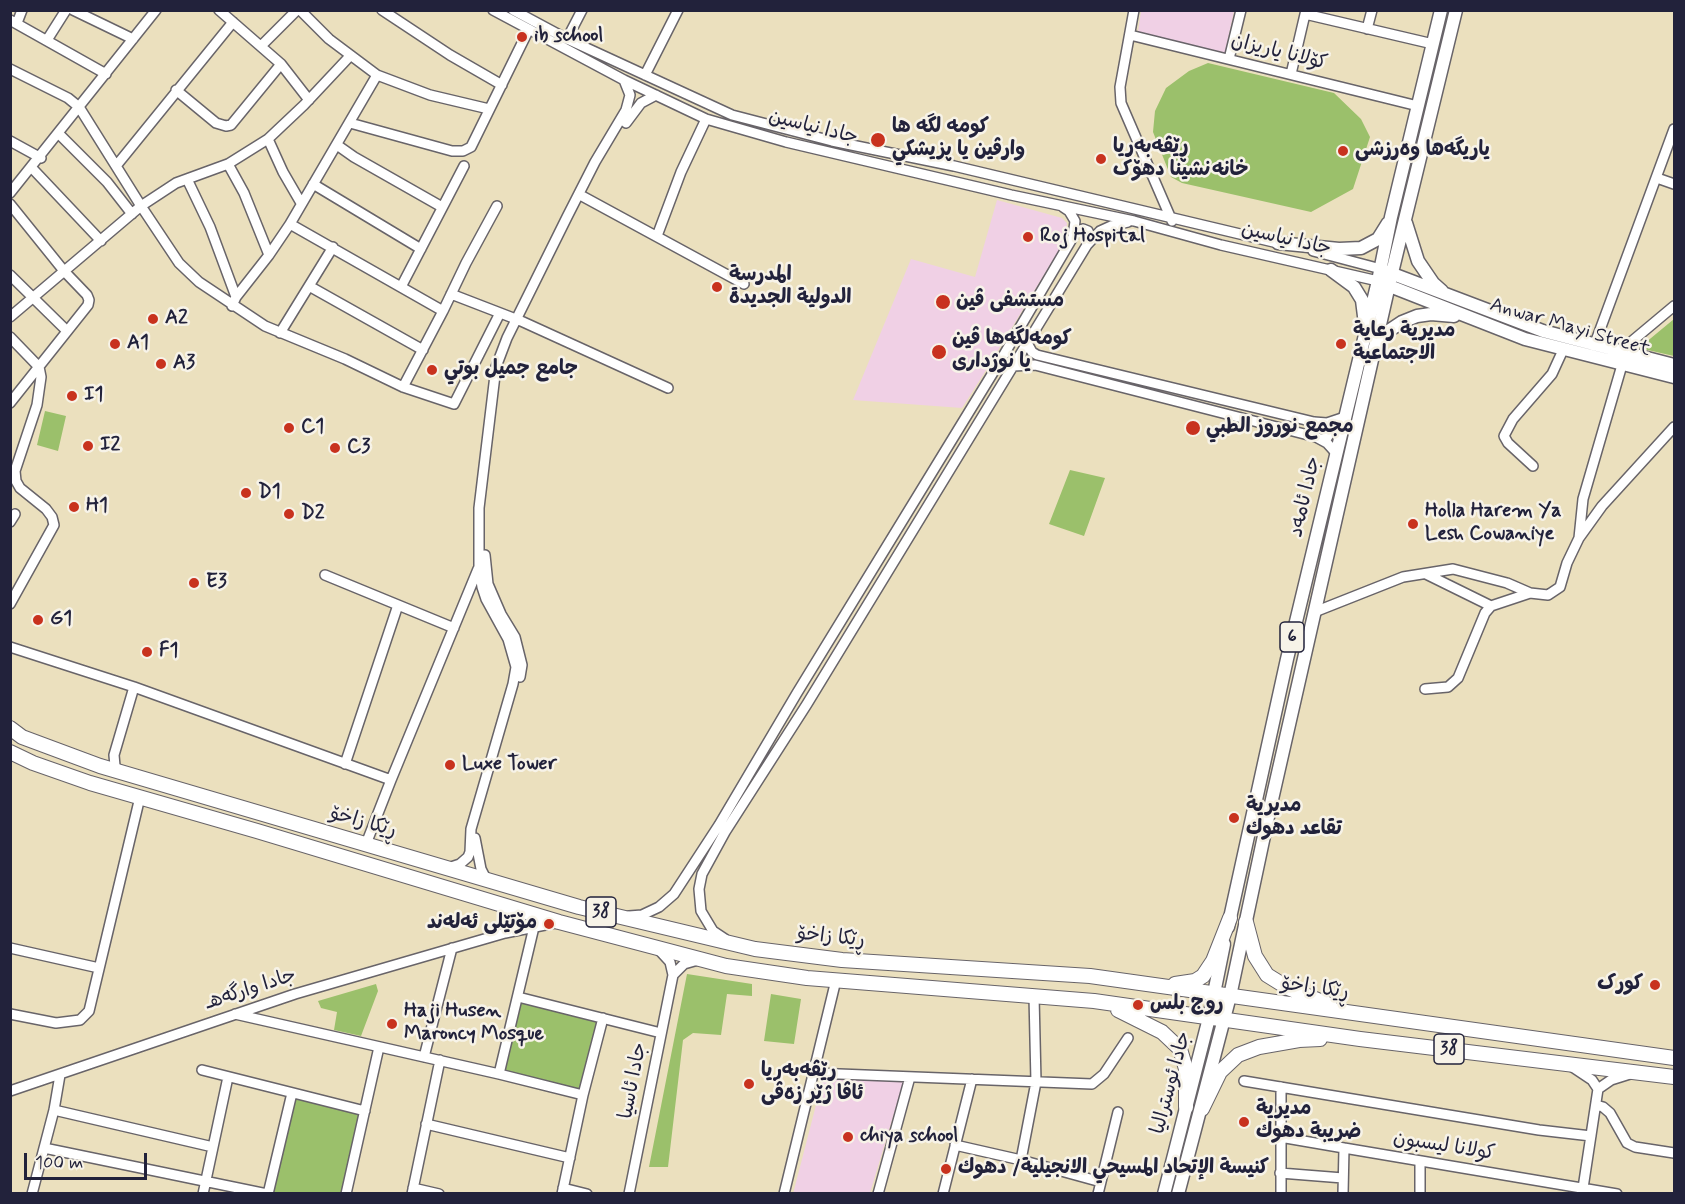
<!DOCTYPE html>
<html>
<head>
<meta charset="utf-8">
<style>
  body { margin:0 }
  #map { position:relative; width:1685px; height:1204px; overflow:hidden; background:#ebe0be; font-family:Mynerve,sans-serif }
  canvas { display:block }
  .frame { position:absolute; inset:0; border:12px solid #22223b; pointer-events:none }
  .scale { position:absolute; left:24px; top:1153px; width:123px; height:27px; box-sizing:border-box; border:3px solid #22223b; border-top:0; padding-left:8px; font-size:18px; line-height:21px; white-space:nowrap; color:#22223b; -webkit-text-stroke:4px #f7f3e8; paint-order:stroke }
</style>
</head>
<body>
<div id="map">
<canvas width="1685" height="1204"></canvas>
<div class="frame"></div>
<div class="scale">100 m</div>
</div>
<script>
const ctx = document.querySelector('canvas').getContext('2d');
ctx.lineJoin = 'round';
function fill(path, color) { ctx.fillStyle = color; ctx.fill(path, 'evenodd'); }
const poly = rows => new Path2D(rows.map(r => 'M' + r).join(''));
function stroke(path, color, width, dash) { ctx.strokeStyle = color; ctx.lineWidth = width; ctx.lineCap = dash ? 'butt' : 'round'; ctx.setLineDash(dash || []); ctx.stroke(path); }
function drawText(font, color, halo, rows, align = 'center') {
  ctx.font = font + ' Mynerve,"Playpen Sans Arabic",sans-serif'; ctx.lineWidth = 5; ctx.setLineDash([]); ctx.textBaseline = 'middle'; ctx.strokeStyle = halo; ctx.fillStyle = color; for (const [text, x, y, turn = 0] of rows) {
    ctx.save(); ctx.translate(x, y); ctx.rotate((+turn || 0) * Math.PI / 180); ctx.textAlign = isNaN(turn) ? turn : align; if (halo) ctx.strokeText(text, 0, 0); ctx.fillText(text, 0, 0); ctx.restore();
  }
}
fill(poly([
  [1141,11,1234,11,1225,53,1138,32],
  [997,200,1062,218,1067,223,1066,233,1064,242,983,375,962,408,853,400,911,259,975,277],
  [823,1078,904,1080,870,1193,793,1194]
]), '#f0d0e5');
fill(poly([
  [1208,63,1334,93,1361,119,1370,137,1353,189,1311,212,1182,183,1171,177,1153,132,1155,111,1166,88,1189,71],
  [1674,319,1674,356,1639,348],
  [45,411,66,416,58,451,37,445],
  [1070,470,1105,478,1084,536,1049,524],
  [687,974,752,984,752,996,727,994,721,1035,693,1033,683,1040,668,1167,649,1167],
  [376,984,378,991,361,1036,334,1030,337,1012,321,1008,318,1001],
  [771,994,801,999,794,1044,764,1041],
  [518,997,603,1018,583,1095,499,1074],
  [292,1093,365,1111,346,1193,268,1194]
]), '#9bc06b');
const minor = poly([
  [73,10,133,39],
  [219,10,281,64,309,100],
  [300,10,329,39,377,75,430,95,489,109],
  [382,10,450,55,502,85],
  [493,10,624,80,706,119,786,142,1011,195,1134,221,1221,245,1378,281],
  [513,10,567,39,732,115,832,141,954,166,1282,244],
  [1134,10,1120,87,1121,103,1172,221],
  [1305,14,1433,44],
  [10,20,106,74],
  [17,23,22,10],
  [1367,29,1372,10],
  [1130,35,1418,106],
  [567,39,582,10],
  [47,40,66,10],
  [261,46,297,10],
  [1229,59,1241,10],
  [10,69,68,98,79,107,141,206,179,263,199,282,265,326,345,359,403,387,454,404,500,313],
  [1291,74,1306,10],
  [645,75,678,10],
  [176,90,216,123,226,126,231,125,281,64],
  [350,123,452,151,463,151,471,147,529,29],
  [626,123,641,103,656,95],
  [58,133,107,182,132,214],
  [268,139,283,172,301,203],
  [10,141,41,158],
  [337,145,354,157,442,207],
  [228,164,244,193,269,255],
  [116,166,233,22],
  [31,167,101,241],
  [1657,178,1674,184],
  [187,179,210,227,236,297],
  [313,184,421,249],
  [10,193,156,10],
  [582,196,744,284],
  [10,204,64,271,87,295,89,300,88,305,10,403],
  [290,224,443,311],
  [1075,231,1083,229,1088,231,1091,239],
  [657,236,681,172,706,119],
  [1313,251,1381,269],
  [10,275,67,331],
  [309,286,423,350],
  [401,287,464,166],
  [451,294,521,321,668,388],
  [232,306,236,297,269,255,290,224,377,75],
  [10,317,141,206,176,183,228,164,268,139,304,105,350,56],
  [280,333,333,247],
  [10,337,39,367,41,377,37,405,15,471,16,481,20,488,46,509,52,517,54,525,10,604],
  [1027,343,1032,352,1037,355,1314,422,1327,423,1345,417],
  [1594,346,1674,129],
  [1619,352,1674,306],
  [1013,366,1035,365,1316,437,1327,443,1336,453],
  [403,387,443,311,466,263,497,206],
  [1322,439,1327,438,1330,433,1330,428,1327,423],
  [1533,466,1508,443,1504,436,1513,419,1552,374,1563,350],
  [10,522,15,514],
  [1579,538,1583,499,1622,365],
  [485,555,488,584,501,614,515,637,522,665,520,677],
  [1426,574,1491,606],
  [325,575,398,605],
  [1317,611,1403,577,1453,569,1507,583,1530,593,1548,595,1560,587,1567,563,1579,538,1602,506,1674,427],
  [10,647,134,687,391,780],
  [1425,689,1448,687,1458,678,1485,613,1491,606,1530,593],
  [345,764,398,605,454,628],
  [119,772,115,766,114,755,134,687],
  [475,838,481,869,486,879],
  [366,844,391,780,478,569],
  [448,868,460,864,468,857,470,852,471,829,513,684,516,667,508,639,486,599,482,587,479,568,479,508,496,367,507,338,567,217,595,162,626,110,630,95,624,80],
  [629,916,642,915,659,907,674,894,719,825,797,693,1002,358,1073,237,1075,221,1069,211,1063,207],
  [505,933,511,927,513,919,511,911,507,907],
  [725,939,713,931,701,911,699,889,702,874,725,832,807,704,1087,245,1100,231,1111,226,1128,222],
  [10,948,99,968],
  [673,975,684,964,698,960],
  [518,997,661,1033],
  [10,1014,56,1023,80,1020,89,1011,140,797],
  [235,1014,499,1074,583,1095],
  [424,1057,452,948],
  [1571,1066,1592,1080,1598,1089,1583,1188],
  [202,1070,365,1111],
  [814,1073,1092,1084,1104,1074,1128,1038],
  [499,1074,534,927],
  [1244,1081,1539,1130,1591,1136],
  [1281,1087,1281,1194],
  [1598,1089,1611,1080,1630,1074],
  [10,1091,295,994,505,933,555,923],
  [1596,1105,1603,1107,1610,1113,1627,1143,1635,1147,1674,1153],
  [54,1110,213,1147],
  [426,1124,570,1158],
  [1280,1137,1344,1148],
  [955,1145,1021,1160,1101,1182],
  [44,1148,267,1194],
  [1021,1160,1036,1082,1034,996],
  [1280,1173,1343,1178],
  [413,1188,439,1194],
  [563,1188,587,1194],
  [32,1194,54,1110,60,1075],
  [203,1194,228,1077],
  [268,1194,292,1093],
  [346,1194,379,1047],
  [412,1194,440,1060],
  [562,1194,583,1095,603,1018],
  [629,1194,673,975,670,962,659,950],
  [784,1194,836,980],
  [878,1194,910,1077],
  [943,1194,972,1079],
  [1098,1194,1118,1112],
  [1343,1194,1344,1148,1617,1194],
  [1420,1194,1420,1161]
]);
const major = poly([
  [1406,223,1418,261,1433,283,1442,291],
  [1278,243,1339,249,1361,248,1378,239,1388,223],
  [1331,270,1354,287,1362,300,1365,324],
  [1385,271,1543,331,1674,365],
  [1382,283,1525,339,1674,377],
  [1378,338,1402,322,1417,316,1431,314,1454,316],
  [1228,927,1287,659,1378,281,1391,217,1441,10],
  [1164,1194,1209,1018,1224,944],
  [1178,1194,1230,996,1268,817,1389,285,1456,10]
]);
const highway = poly([
  [10,728,22,737,100,766,579,907,755,949,842,960,1090,976,1674,1058],
  [10,752,33,763,90,783,257,831,559,922,726,966,807,978,1094,1001,1360,1039,1674,1077],
  [1246,922,1255,956,1267,975,1288,988,1330,1005],
  [1175,984,1195,981,1203,976,1213,961,1230,918],
  [1118,1010,1162,1032,1180,1049,1186,1069,1186,1107],
  [1202,1109,1220,1072,1238,1055,1259,1047,1299,1040,1320,1039]
]);
stroke(minor, '#686469', 12);
stroke(major, '#686469', 15);
stroke(highway, '#686469', 16);
stroke(minor, '#fff', 9);
stroke(major, '#fff', 12);
stroke(highway, '#fff', 14);
for (const [x, y, r, color] of [
  [522,37,6,"#c8321e"],
  [878,140,8,"#c8321e"],
  [1343,151,6,"#c8321e"],
  [1101,159,6,"#c8321e"],
  [1028,237,6,"#c8321e"],
  [717,287,6,"#c8321e"],
  [943,302,8,"#c8321e"],
  [153,319,6,"#c8321e"],
  [115,344,6,"#c8321e"],
  [1341,344,6,"#c8321e"],
  [939,352,8,"#c8321e"],
  [161,364,6,"#c8321e"],
  [432,370,6,"#c8321e"],
  [72,396,6,"#c8321e"],
  [289,428,6,"#c8321e"],
  [1193,428,8,"#c8321e"],
  [88,446,6,"#c8321e"],
  [335,448,6,"#c8321e"],
  [246,493,6,"#c8321e"],
  [74,507,6,"#c8321e"],
  [289,514,6,"#c8321e"],
  [1413,524,6,"#c8321e"],
  [194,583,6,"#c8321e"],
  [38,620,6,"#c8321e"],
  [147,652,6,"#c8321e"],
  [450,765,6,"#c8321e"],
  [1234,818,6,"#c8321e"],
  [549,924,6,"#c8321e"],
  [1655,985,6,"#c8321e"],
  [1138,1005,6,"#c8321e"],
  [392,1024,6,"#c8321e"],
  [749,1084,6,"#c8321e"],
  [1244,1122,6,"#c8321e"],
  [848,1137,6,"#c8321e"],
  [946,1169,6,"#c8321e"]
]) { const dot = new Path2D(); dot.arc(x, y, r, 0, 2 * Math.PI); ctx.fillStyle = color; ctx.fill(dot); stroke(dot, '#f7f3e8', 2); }
for (const [x, y, w] of [
  [1292,637,24],
  [601,912,30],
  [1449,1049,30]
]) { const box = new Path2D(); box.roundRect(x - w / 2, y - 15, w, 30, 4.5); ctx.fillStyle = '#f7f3e8'; ctx.fill(box); stroke(box, '#22223b', 1.5); }
drawText('bold 18px', '#22223b', null, [
  ["6",1292,637],
  ["38",601,912],
  ["38",1449,1049]
]);
drawText('bold 20px', '#22223b', '#f7f3e8', [
  ["ib school",534,37],
  ["كومه لگه ها",892,128],
  ["وارڤين يا پزيشكي",892,151],
  ["ڕێڤه‌به‌ریا",1113,148],
  ["خانەنشينا دهۆک",1113,171],
  ["ياريگەها وەرزشی",1355,151],
  ["Roj Hospital",1040,237],
  ["المدرسة",729,276],
  ["الدولية الجديدة",729,299],
  ["مستشفى ڤين",956,302],
  ["A2",165,319],
  ["مديرية رعاية",1353,332],
  ["الاجتماعية",1353,355],
  ["کومەلگەها ڤین",952,340],
  ["یا نوژداری",952,363],
  ["A1",127,344],
  ["A3",173,364],
  ["جامع جميل بوتي",444,370],
  ["I1",84,396],
  ["C1",301,428],
  ["مجمع نوروز الطبي",1206,428],
  ["I2",100,446],
  ["C3",347,448],
  ["D1",258,493],
  ["H1",86,507],
  ["Holla Harem Ya",1425,512],
  ["Lesh Cowaniye",1425,535],
  ["D2",301,514],
  ["E3",206,583],
  ["G1",50,620],
  ["F1",159,652],
  ["Luxe Tower",462,765],
  ["مديرية",1246,807],
  ["تقاعد دهوك",1246,830],
  ["مۆتێلی ئەلەند",537,924,"right"],
  ["کورک",1643,985,"right"],
  ["روج بلس",1150,1005],
  ["Haji Husen",404,1012],
  ["Maroncy Mosque",404,1035],
  ["رێڤەبەریا",761,1072],
  ["ئاڤا ژێر زەڤی",761,1095],
  ["مديرية",1256,1110],
  ["ضريبة دهوك",1256,1133],
  ["chiya school",860,1137],
  ["كنيسة الإتحاد المسيحي الانجيلية/ دهوك",958,1169]
], 'left');
drawText('20px', '#22223b', '#f7f3e8', [
  ["کۆلانا یاریزان",1279,53,14],
  ["جادا نیاسین",813,128,14],
  ["جادا نیاسین",1286,240,13],
  ["Anwar Mayi Street",1570,328,16],
  ["جادا ئامەد",1306,497,-77],
  ["ڕێکا زاخۆ",363,823,16],
  ["ڕێکا زاخۆ",831,938,6],
  ["ڕێکا زاخۆ",1315,989,8],
  ["جادا وارگه‌هـ",251,990,-18],
  ["جادا ئاسيا",634,1081,-79],
  ["جادا ئوسترالیا",1172,1083,-75],
  ["كولانا ليسبون",1444,1147,9]
]);
</script>
</body>
</html>
